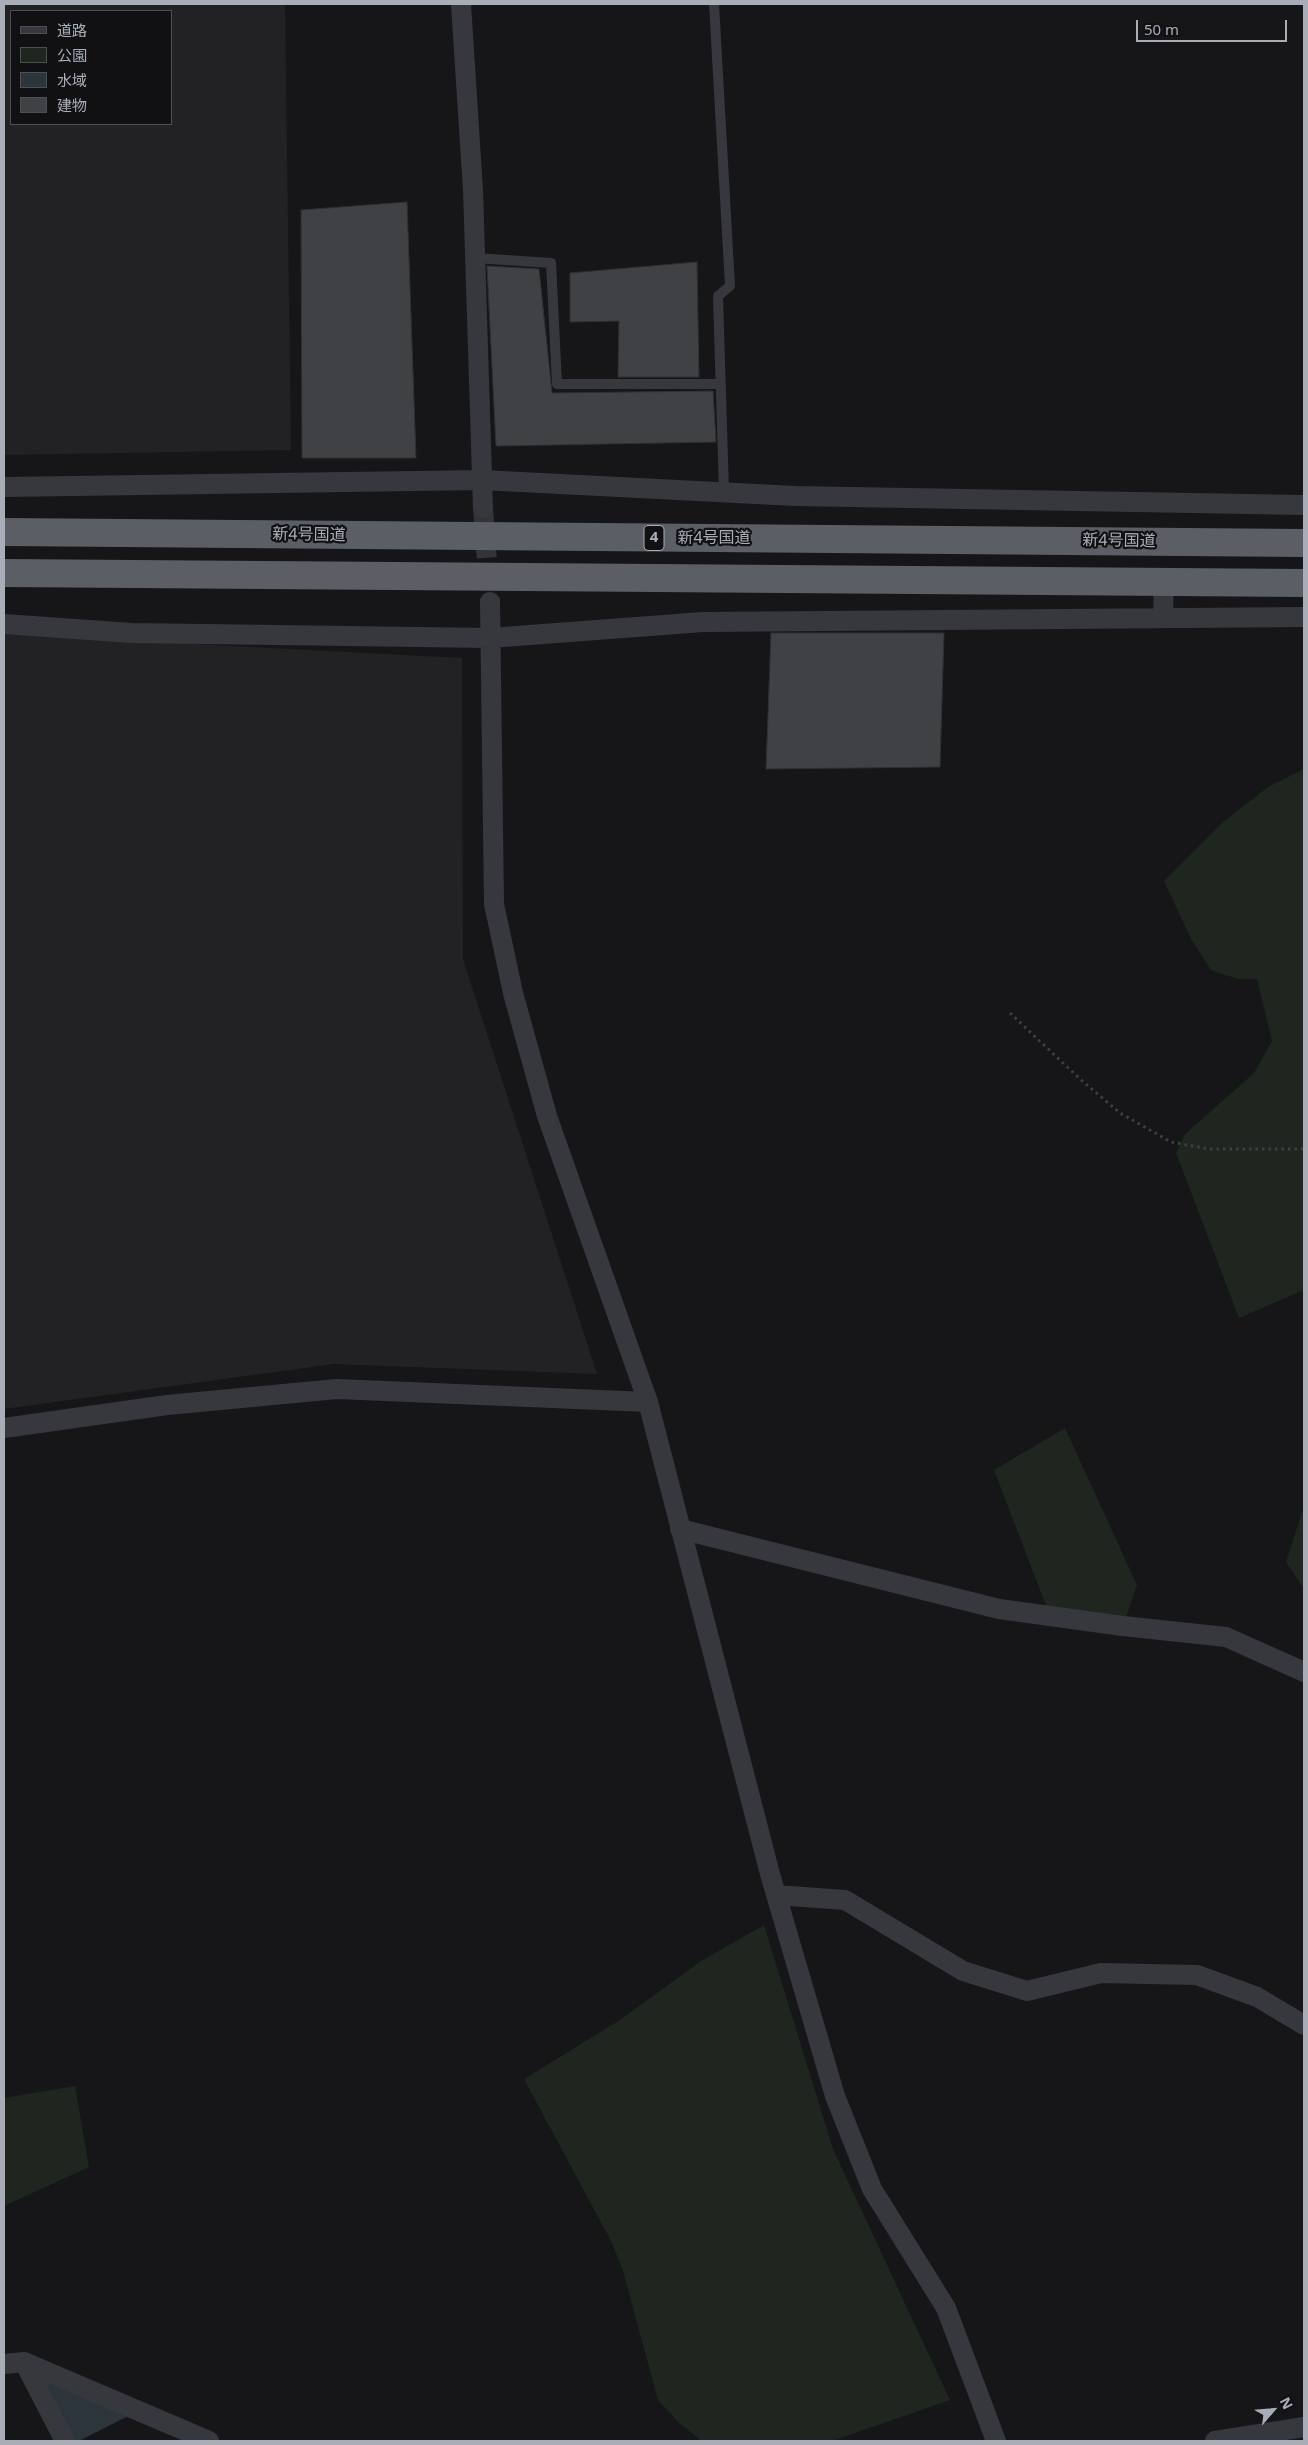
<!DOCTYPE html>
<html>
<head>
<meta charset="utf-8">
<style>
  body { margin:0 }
  #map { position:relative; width:1308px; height:2445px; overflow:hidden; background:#161618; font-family:"Noto Sans","Noto Sans JP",sans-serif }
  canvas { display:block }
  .frame { position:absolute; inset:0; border:5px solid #a8adb8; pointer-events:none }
  .legend { position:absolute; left:10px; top:10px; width:162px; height:115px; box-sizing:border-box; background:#111113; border:1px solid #4d4f55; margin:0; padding:6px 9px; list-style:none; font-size:15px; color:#a8adb8 }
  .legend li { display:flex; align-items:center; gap:10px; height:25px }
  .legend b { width:25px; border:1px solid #4d4f55 }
  .north { position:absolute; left:1248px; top:2385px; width:50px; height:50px; -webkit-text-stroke:4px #111113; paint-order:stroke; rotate:63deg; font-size:14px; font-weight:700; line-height:20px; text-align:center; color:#a8adb8 }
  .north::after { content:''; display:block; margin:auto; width:18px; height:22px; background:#a8adb8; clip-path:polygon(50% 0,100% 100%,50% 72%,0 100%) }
  .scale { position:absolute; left:1136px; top:20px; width:151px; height:22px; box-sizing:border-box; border:2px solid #a8adb8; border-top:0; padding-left:6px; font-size:15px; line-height:18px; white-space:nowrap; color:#a8adb8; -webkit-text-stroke:4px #111113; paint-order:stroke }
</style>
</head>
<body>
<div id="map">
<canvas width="1308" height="2445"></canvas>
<div class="frame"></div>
<ul class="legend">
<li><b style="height:6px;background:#37383d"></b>道路</li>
<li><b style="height:14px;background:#1e261f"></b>公園</li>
<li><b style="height:14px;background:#2c353c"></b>水域</li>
<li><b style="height:14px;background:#404145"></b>建物</li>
</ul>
<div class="north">N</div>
<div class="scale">50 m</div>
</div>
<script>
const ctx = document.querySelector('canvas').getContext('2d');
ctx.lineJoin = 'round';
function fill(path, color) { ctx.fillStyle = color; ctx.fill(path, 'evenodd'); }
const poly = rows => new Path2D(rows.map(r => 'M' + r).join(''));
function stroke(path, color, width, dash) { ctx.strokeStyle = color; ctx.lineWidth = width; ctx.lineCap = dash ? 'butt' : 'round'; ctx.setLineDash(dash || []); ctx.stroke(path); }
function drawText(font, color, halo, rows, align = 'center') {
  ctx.font = font + ' "Noto Sans","Noto Sans JP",sans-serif'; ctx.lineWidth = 4.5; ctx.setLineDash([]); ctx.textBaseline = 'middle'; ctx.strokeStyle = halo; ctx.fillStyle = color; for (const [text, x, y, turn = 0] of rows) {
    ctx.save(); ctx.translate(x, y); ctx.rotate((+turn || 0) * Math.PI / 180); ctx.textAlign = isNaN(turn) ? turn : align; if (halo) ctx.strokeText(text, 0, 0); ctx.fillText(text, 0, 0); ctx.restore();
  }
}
fill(poly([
  [4,4,285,4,291,450,4,455],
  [11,11,171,11,171,124,11,124],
  [4,634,462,658,463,959,597,1374,334,1364,4,1409]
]), '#222225');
fill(poly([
  [1304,769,1304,1290,1239,1318,1176,1153,1185,1134,1254,1073,1272,1041,1257,979,1238,979,1211,970,1191,939,1164,881,1223,822,1268,787],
  [1065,1428,1137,1585,1123,1626,1050,1616,994,1470],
  [1304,1506,1304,1589,1286,1562],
  [764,1925,833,2149,950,2400,832,2441,702,2441,679,2423,658,2400,623,2271,611,2241,524,2079,620,2020,701,1961],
  [75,2086,89,2167,4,2206,4,2098]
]), '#1e261f');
fill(poly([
  [24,2362,138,2411,79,2441,65,2441]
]), '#2c353c');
const building = poly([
  [407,202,416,458,302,458,301,210,407,202],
  [697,262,699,377,618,377,619,321,570,322,570,273,697,262],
  [487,266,539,269,552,393,713,391,716,442,496,446,487,266],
  [771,633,944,633,940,767,766,769,771,633]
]);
fill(building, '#404145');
stroke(building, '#303034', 1);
stroke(poly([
  [483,508,490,602]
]), '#333438', 20, [20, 10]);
stroke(poly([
  [1010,1013,1080,1079,1120,1113,1171,1142,1209,1149,1304,1149]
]), '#3d3f44', 3, [2.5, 4]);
stroke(poly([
  [714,4,730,286,718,296,724,492],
  [475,258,551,263,557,384,720,384]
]), '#37383d', 10);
stroke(poly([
  [461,4,473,190,483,508],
  [4,487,482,480,795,496,1304,505],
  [490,602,494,904,513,993,547,1116,648,1402,770,1874,835,2096,872,2189,946,2308,996,2441],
  [1163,617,1164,583],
  [4,624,132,633,490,638,703,622,1304,617],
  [4,1428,167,1405,337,1389,648,1402],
  [680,1529,999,1609,1123,1626,1226,1637,1304,1672],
  [776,1895,845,1900,963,1971,1027,1991,1101,1973,1197,1975,1257,1997,1304,2025],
  [24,2362,65,2441],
  [4,2364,24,2362,209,2441],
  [1215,2441,1304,2427]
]), '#37383d', 20);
stroke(poly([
  [4,532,1304,543],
  [4,573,1304,583]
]), '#5b5e65', 28);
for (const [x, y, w] of [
  [654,538,20]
]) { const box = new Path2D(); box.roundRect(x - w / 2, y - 12.5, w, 25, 4); ctx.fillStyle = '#111113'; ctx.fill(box); stroke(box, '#a8adb8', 1); }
drawText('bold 15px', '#a8adb8', null, [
  ["4",654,538]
]);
drawText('16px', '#a8adb8', '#111113', [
  ["新4号国道",309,535,1],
  ["新4号国道",714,538],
  ["新4号国道",1119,541,1]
]);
</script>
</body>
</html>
